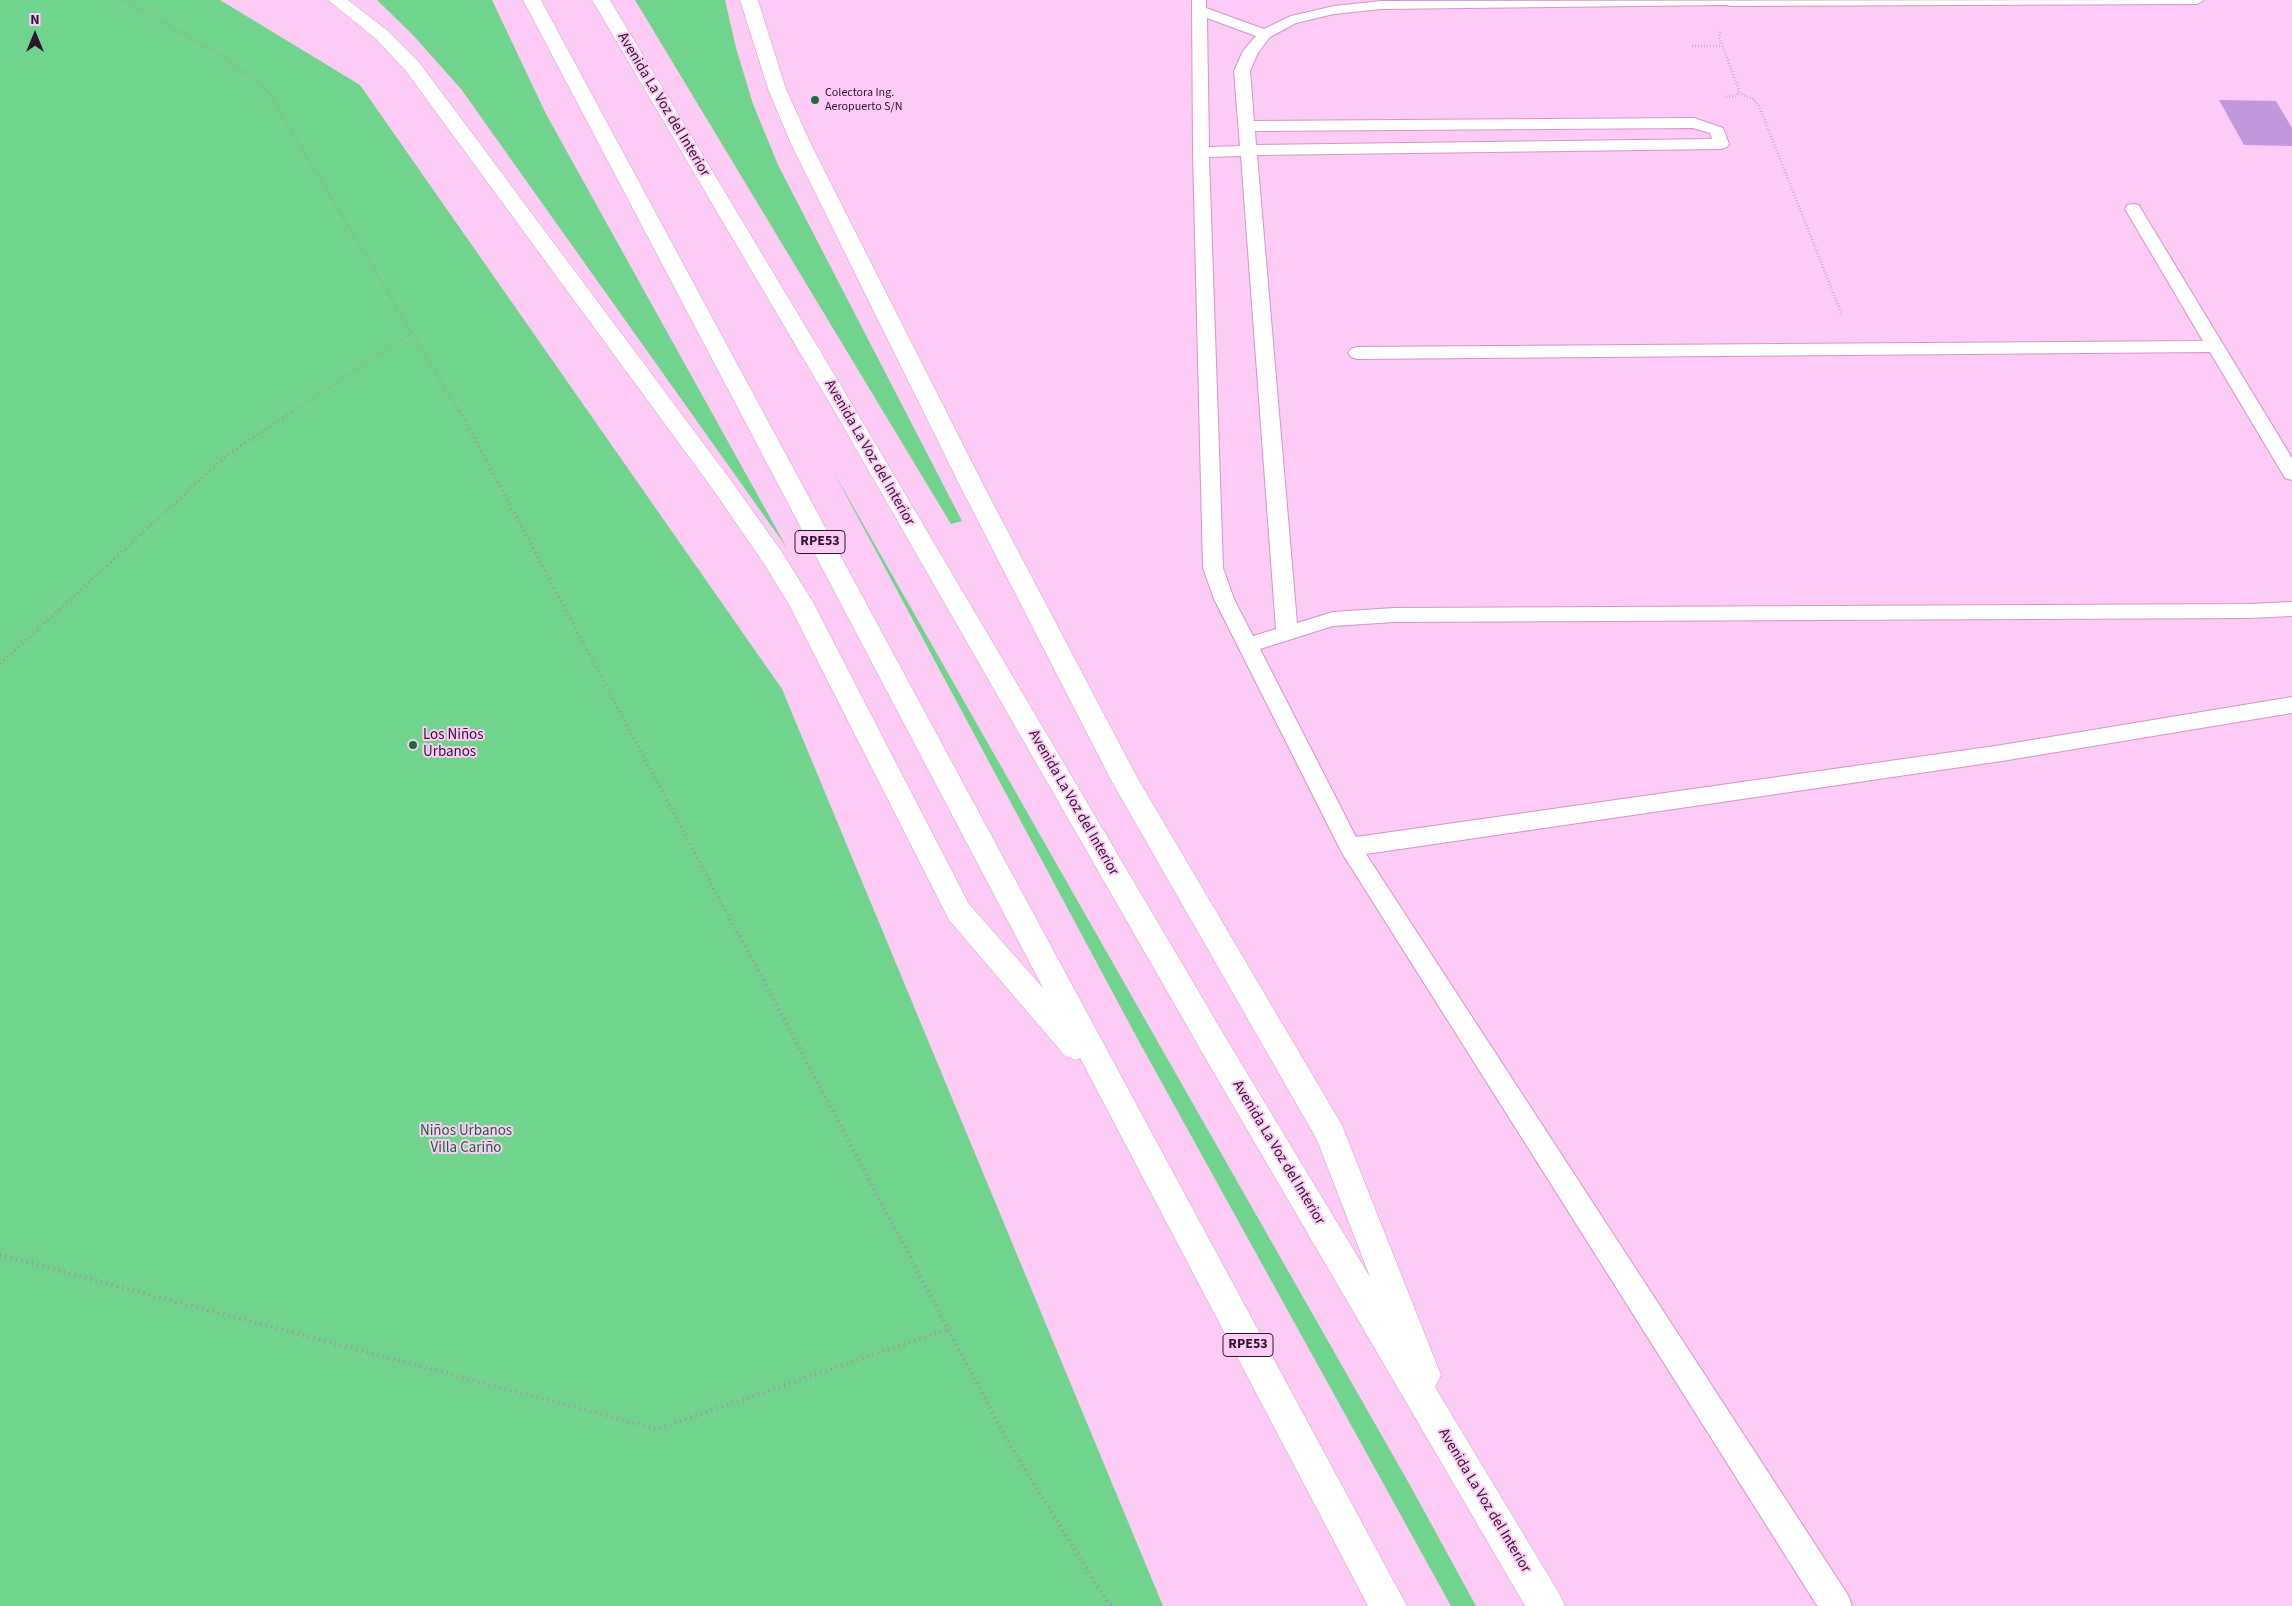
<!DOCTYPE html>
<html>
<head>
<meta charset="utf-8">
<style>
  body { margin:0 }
  #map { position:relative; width:2292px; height:1606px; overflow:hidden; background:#fecaf6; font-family:"Source Sans 3",sans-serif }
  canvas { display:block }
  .north { position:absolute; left:10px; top:10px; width:50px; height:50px; -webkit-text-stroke:4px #fecaf6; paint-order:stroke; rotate:0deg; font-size:14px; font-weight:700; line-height:20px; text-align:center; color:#2d162b }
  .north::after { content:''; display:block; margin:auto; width:18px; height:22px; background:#2d162b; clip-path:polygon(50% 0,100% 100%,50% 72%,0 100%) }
</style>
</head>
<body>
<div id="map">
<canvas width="2292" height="1606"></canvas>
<div class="north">N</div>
</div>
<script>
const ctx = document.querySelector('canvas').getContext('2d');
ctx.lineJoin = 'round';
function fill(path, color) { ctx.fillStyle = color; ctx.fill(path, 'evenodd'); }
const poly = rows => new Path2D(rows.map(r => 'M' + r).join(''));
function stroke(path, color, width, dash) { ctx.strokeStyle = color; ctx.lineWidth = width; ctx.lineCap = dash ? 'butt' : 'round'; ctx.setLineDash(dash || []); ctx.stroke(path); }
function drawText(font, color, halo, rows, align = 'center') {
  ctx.font = font + ' "Source Sans 3",sans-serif'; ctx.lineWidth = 4; ctx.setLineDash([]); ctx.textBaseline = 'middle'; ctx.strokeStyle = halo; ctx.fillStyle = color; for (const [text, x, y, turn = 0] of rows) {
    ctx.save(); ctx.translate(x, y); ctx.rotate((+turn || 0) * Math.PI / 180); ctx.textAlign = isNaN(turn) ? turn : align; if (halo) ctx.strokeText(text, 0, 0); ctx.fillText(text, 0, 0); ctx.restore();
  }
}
fill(poly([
  [0,0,220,0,360,85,782,689,1163,1606,0,1606],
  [377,0,492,0,546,114,787,548,461,89,413,35],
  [635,0,725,0,736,48,753,104,778,165,962,521,951,524],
  [833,471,1411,1487,1476,1606,1451,1606,1136,1036]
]), '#70d48c');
fill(poly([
  [2219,100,2276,101,2292,128,2292,146,2244,145]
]), '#c098db');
const lane = poly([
  [1192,0,1206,0,1206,8,1264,29,1291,16,1334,6,1381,1,2204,0,2197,4,1732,6,1726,5,1381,9,1334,14,1296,23,1270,37,1258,53,1250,71,1254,121,1694,118,1723,128,1729,144,1727,147,1721,149,1257,155,1297,623,1333,612,1394,608,2249,604,2292,602,2292,616,2249,618,1394,622,1333,626,1260,649,1356,837,2002,745,2292,697,2292,713,2002,761,1366,854,1848,1595,1852,1606,1818,1606,1816,1604,1342,853,1214,599,1203,568,1193,152,1192,0],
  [1207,18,1256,36,1243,51,1234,71,1240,146,1209,147,1207,18],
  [1693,128,1710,133,1712,139,1256,145,1255,131,1693,128],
  [1241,156,1276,629,1253,636,1234,599,1223,568,1209,157,1241,156],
  [2133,204,2139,205,2141,209,2292,458,2292,480,2285,478,2210,352,1357,359,1351,357,1348,353,1351,349,1357,347,2203,341,2125,209,2127,205,2133,204]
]);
const primary = poly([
  [328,0,348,0,388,31,419,62,730,479,782,552,813,602,969,904,1043,988,523,0,541,0,1407,1606,1368,1606,1080,1058,1076,1060,1065,1056,949,920,788,603,764,564,714,491,405,70,376,39,328,0],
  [592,0,610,0,858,414,1229,1043,1370,1277,1317,1140,1112,782,961,488,791,144,768,89,740,0,758,0,786,89,811,144,985,488,1137,777,1342,1125,1441,1375,1435,1387,1559,1593,1565,1606,1525,1606,1207,1061,836,414,592,0]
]);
stroke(lane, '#d395cb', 2);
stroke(primary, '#d395cb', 1);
stroke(poly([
  [123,0,218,53,267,90,460,413],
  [1720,32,1719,37,1739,90,1736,96,1724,97],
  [1692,46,1722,46],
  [1739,93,1753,99,1759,106,1842,315],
  [291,413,412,333]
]), '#b48aae', 2.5, [0.5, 2.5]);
stroke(poly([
  [460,411,740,938],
  [0,664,227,455,293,411]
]), '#b48aae', 3, [1, 4]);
stroke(poly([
  [740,936,1008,1442,1110,1606],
  [0,1255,657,1429,948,1329]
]), '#b48aae', 4, [1, 4.5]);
fill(lane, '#fff');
fill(primary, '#fff');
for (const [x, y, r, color] of [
  [815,100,5,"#1d6938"],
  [413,745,5,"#1d6938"]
]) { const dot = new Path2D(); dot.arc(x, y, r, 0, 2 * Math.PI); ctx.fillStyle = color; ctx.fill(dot); stroke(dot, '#fecaf6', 2); }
drawText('12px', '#2d162b', '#fecaf6', [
  ["Colectora Ing.",825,93],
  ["Aeropuerto S/N",825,107]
], 'left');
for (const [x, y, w] of [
  [820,542,50],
  [1248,1345,50]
]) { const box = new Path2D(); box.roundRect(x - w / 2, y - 11.5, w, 23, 4); ctx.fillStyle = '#fecaf6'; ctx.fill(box); stroke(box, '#2d162b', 1); }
drawText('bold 14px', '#2d162b', null, [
  ["RPE53",820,542],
  ["RPE53",1248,1345]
]);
drawText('15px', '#2d162b', '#fecaf6', [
  ["Avenida La Voz del Interior",663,105,59],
  ["Avenida La Voz del Interior",869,453,60],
  ["Avenida La Voz del Interior",1073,803,60],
  ["Avenida La Voz del Interior",1278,1153,59],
  ["Avenida La Voz del Interior",1484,1501,59]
]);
drawText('15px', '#2d162b', '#fecaf6', [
  ["Los Niños",423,736],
  ["Urbanos",423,753]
], 'left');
drawText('15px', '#126733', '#fecaf6', [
  ["Niños Urbanos",466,1132],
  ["Villa Cariño",466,1149]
]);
</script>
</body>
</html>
